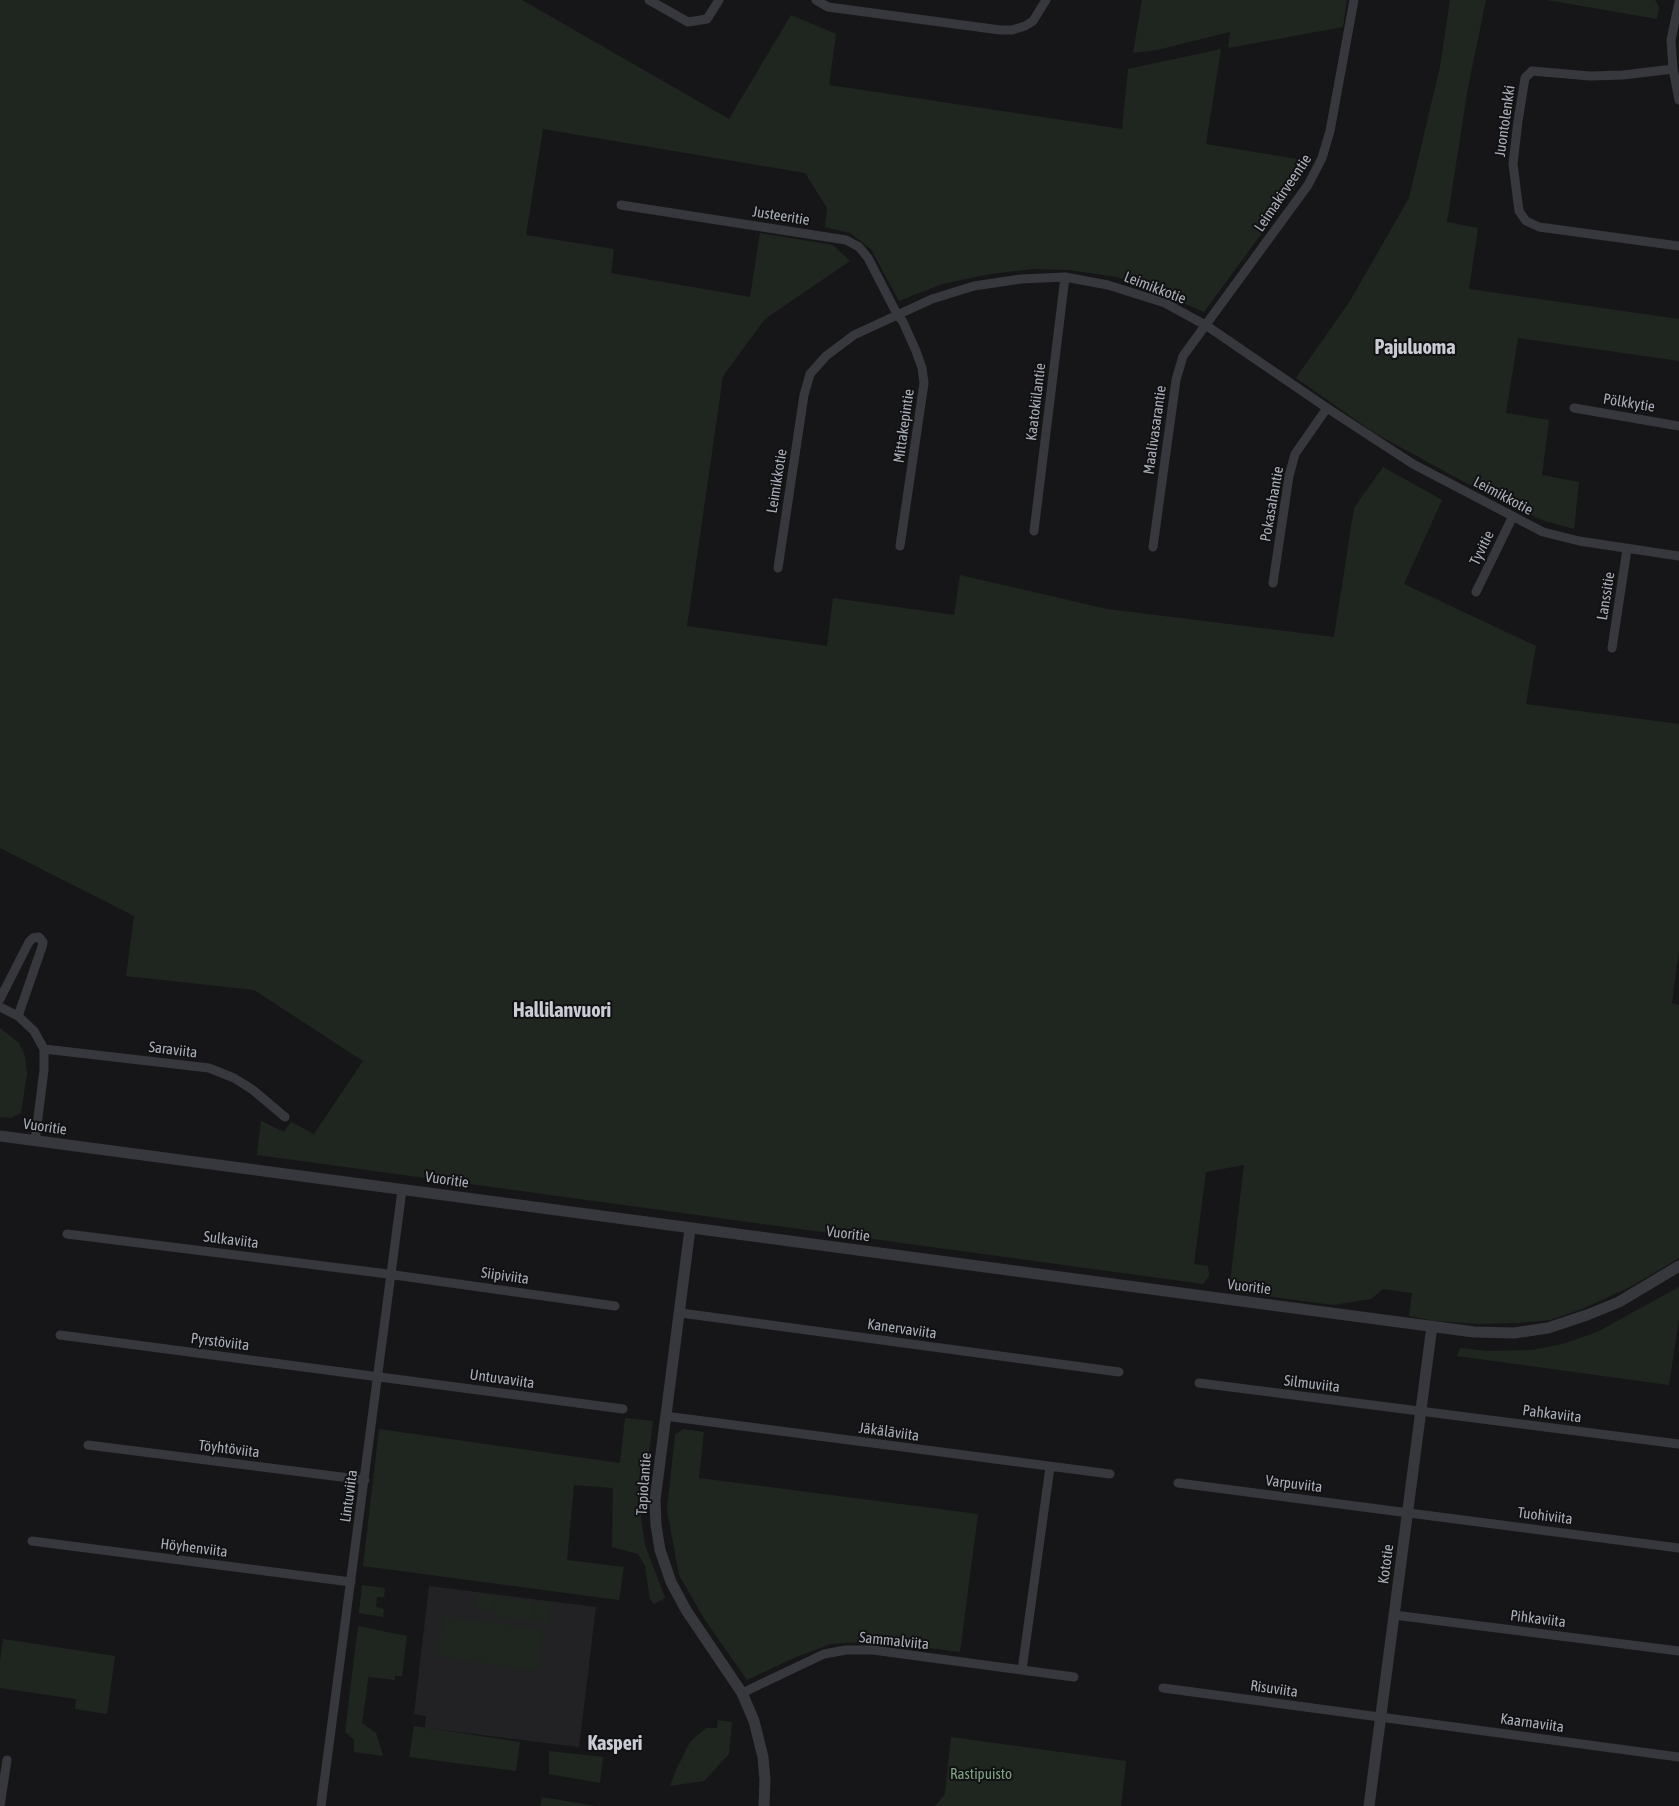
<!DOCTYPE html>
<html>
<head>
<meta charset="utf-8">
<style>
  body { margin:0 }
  canvas { display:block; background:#161618 }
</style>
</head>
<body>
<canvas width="1679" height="1806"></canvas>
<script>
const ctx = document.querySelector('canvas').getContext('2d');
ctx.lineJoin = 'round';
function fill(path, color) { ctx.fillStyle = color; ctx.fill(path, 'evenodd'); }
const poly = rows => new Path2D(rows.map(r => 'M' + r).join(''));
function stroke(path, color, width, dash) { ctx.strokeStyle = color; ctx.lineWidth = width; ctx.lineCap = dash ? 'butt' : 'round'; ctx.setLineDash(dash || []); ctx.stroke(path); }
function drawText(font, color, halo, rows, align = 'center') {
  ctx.font = font + ' "Asap Condensed",sans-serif'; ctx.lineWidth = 4; ctx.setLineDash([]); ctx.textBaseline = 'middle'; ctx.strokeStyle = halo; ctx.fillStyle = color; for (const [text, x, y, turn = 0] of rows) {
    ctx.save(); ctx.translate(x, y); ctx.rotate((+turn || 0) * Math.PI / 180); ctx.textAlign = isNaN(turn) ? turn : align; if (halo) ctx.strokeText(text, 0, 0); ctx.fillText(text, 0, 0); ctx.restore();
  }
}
fill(poly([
  [429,1586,596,1607,579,1747,425,1728,426,1716,414,1714]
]), '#222225');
fill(poly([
  [0,0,522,0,729,119,791,15,836,34,829,85,1122,129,1128,69,1221,49,1206,144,1309,161,1303,175,1292,192,1204,312,1163,294,1117,277,1069,270,1033,269,990,274,942,284,899,301,871,249,850,233,825,227,827,208,805,173,543,129,526,235,614,249,611,273,750,297,760,233,833,245,850,261,765,319,723,376,687,626,827,646,833,598,954,615,960,575,1107,609,1334,637,1354,508,1383,467,1442,500,1404,584,1536,646,1526,704,1679,724,1679,950,1672,1003,1679,1005,1679,1258,1632,1286,1582,1309,1550,1320,1516,1323,1478,1324,1436,1321,1409,1316,1412,1293,1383,1289,1371,1299,1333,1305,1229,1291,1244,1165,1206,1172,1194,1264,1208,1266,1209,1276,1203,1284,257,1155,261,1121,284,1132,291,1122,314,1134,363,1061,254,990,126,976,134,916,0,848],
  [1142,0,1347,0,1343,27,1228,48,1230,32,1157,50,1133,53],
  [1450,0,1486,0,1468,87,1447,222,1478,228,1469,289,1679,319,1679,361,1518,338,1506,413,1549,420,1542,475,1579,482,1574,529,1545,521,1513,508,1453,476,1373,432,1296,378,1350,301,1409,198,1440,67],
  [1547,0,1655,0,1659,7,1657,19],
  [0,1028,19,1043,25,1056,27,1073,21,1113,11,1118,0,1117],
  [1679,1287,1679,1318,1669,1385,1457,1356,1460,1348,1488,1351,1532,1350,1563,1344,1597,1332],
  [625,1418,653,1421,641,1518,645,1545,665,1598,654,1604,650,1599,645,1566,638,1554,612,1547,613,1488,574,1485,567,1560,624,1567,619,1600,363,1566,379,1429,620,1463],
  [683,1429,704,1432,699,1478,978,1514,960,1652,875,1641,831,1644,796,1657,747,1680,705,1620,679,1575,667,1510,675,1435],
  [362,1585,385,1588,384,1597,377,1597,376,1607,384,1609,383,1617,359,1613],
  [478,1593,496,1596,494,1612,476,1608],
  [497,1596,534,1601,533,1621,495,1617],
  [536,1602,551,1603,549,1623,534,1622],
  [443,1616,543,1630,539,1671,438,1657],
  [358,1626,407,1636,402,1676,395,1676,395,1680,369,1677,369,1674,362,1723,376,1733,383,1756,354,1752,354,1740,345,1732],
  [3,1639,115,1656,107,1714,75,1709,76,1699,0,1688,0,1661],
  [718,1720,732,1722,729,1754,704,1781,670,1786,676,1770,690,1742,706,1728,717,1728],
  [414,1726,520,1742,516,1771,409,1757],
  [951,1737,1126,1761,1121,1806,935,1806,945,1794],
  [549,1751,603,1757,600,1783,549,1774],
  [542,1797,596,1806,540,1806]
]), '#1e261f');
stroke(poly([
  [649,0,688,22,707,19,719,0],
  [816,0,828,7,1000,30,1012,30,1025,26,1033,21,1046,0],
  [1679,2,1671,40,1673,69,1679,100],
  [1673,69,1623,75,1590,76,1532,71,1525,78,1518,121,1513,164,1519,211,1526,221,1539,227,1679,246],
  [621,205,846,240,859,247,868,258,897,314,903,322,916,351,922,368,924,383,900,546],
  [1574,408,1679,426],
  [1034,531,1065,277],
  [1153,547,1176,380,1183,356,1308,185,1322,158,1330,131,1354,0],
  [778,568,804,395,810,374,826,356,854,335,932,299,974,286,1021,279,1065,277,1108,285,1165,303,1207,326,1327,408,1413,464,1543,532,1579,541,1679,556],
  [1273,583,1289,476,1295,454,1327,408],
  [1476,592,1513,516],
  [1612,648,1627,549],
  [0,999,29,942,33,938,39,937,43,942,42,947,18,1016],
  [0,1007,18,1016,34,1031,44,1049,44,1070,35,1141],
  [44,1049,209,1068,234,1078,253,1090,285,1117],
  [67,1234,380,1273,615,1306],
  [681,1313,1119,1372],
  [60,1335,623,1409],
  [1199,1383,1679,1444],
  [665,1416,1110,1474],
  [88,1445,365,1480],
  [1178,1483,1679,1548],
  [32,1541,351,1582],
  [1394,1615,1679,1651],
  [1022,1670,1050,1467],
  [1163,1688,1679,1757],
  [742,1693,824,1654,846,1650,873,1650,1074,1677],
  [0,1806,7,1760],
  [321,1806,402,1190]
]), '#37383d', 9);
stroke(poly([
  [0,1136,1474,1332,1514,1333,1548,1328,1587,1315,1619,1302,1679,1266],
  [690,1229,655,1500,656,1525,660,1550,671,1582,686,1610,742,1693,754,1721,763,1757,765,1780,764,1806],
  [1369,1806,1432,1326]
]), '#37383d', 11);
drawText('15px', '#a8adb8', '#111113', [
  ["Juontolenkki",1505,121,-82],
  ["Leimakirveentie",1283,193,-56],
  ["Justeeritie",781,216,9],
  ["Leimikkotie",1155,288,21],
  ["Kaatokiilantie",1036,402,-83],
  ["Pölkkytie",1629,403,9],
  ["Mittakepintie",904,426,-82],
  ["Maalivasarantie",1155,430,-82],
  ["Leimikkotie",777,481,-81],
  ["Leimikkotie",1503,496,28],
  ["Pokasahantie",1272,504,-80],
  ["Tyvitie",1482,548,-64],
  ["Lanssitie",1606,596,-81],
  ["Saraviita",173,1050,7],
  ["Vuoritie",45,1127,8],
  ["Vuoritie",447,1180,8],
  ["Vuoritie",848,1234,7],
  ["Sulkaviita",231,1240,7],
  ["Siipiviita",505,1276,8],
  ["Vuoritie",1249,1287,7],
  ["Kanervaviita",902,1329,8],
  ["Pyrstöviita",220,1342,7],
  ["Untuvaviita",502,1379,8],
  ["Silmuviita",1312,1384,7],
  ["Pahkaviita",1552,1414,7],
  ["Jäkäläviita",889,1432,8],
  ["Töyhtöviita",229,1449,7],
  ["Tapiolantie",644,1484,-86],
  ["Varpuviita",1294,1484,7],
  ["Lintuviita",349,1496,-82],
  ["Tuohiviita",1545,1516,7],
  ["Höyhenviita",194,1548,7],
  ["Kototie",1386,1564,-82],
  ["Pihkaviita",1538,1619,7],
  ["Sammalviita",894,1641,6],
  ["Risuviita",1274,1689,8],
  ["Kaarnaviita",1532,1723,8]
]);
drawText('15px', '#7fa381', '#111113', [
  ["Rastipuisto",981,1774]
]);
drawText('bold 20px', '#c9ccd4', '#111113', [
  ["Pajuluoma",1415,348],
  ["Hallilanvuori",562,1011],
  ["Kasperi",615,1744]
]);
</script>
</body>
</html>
